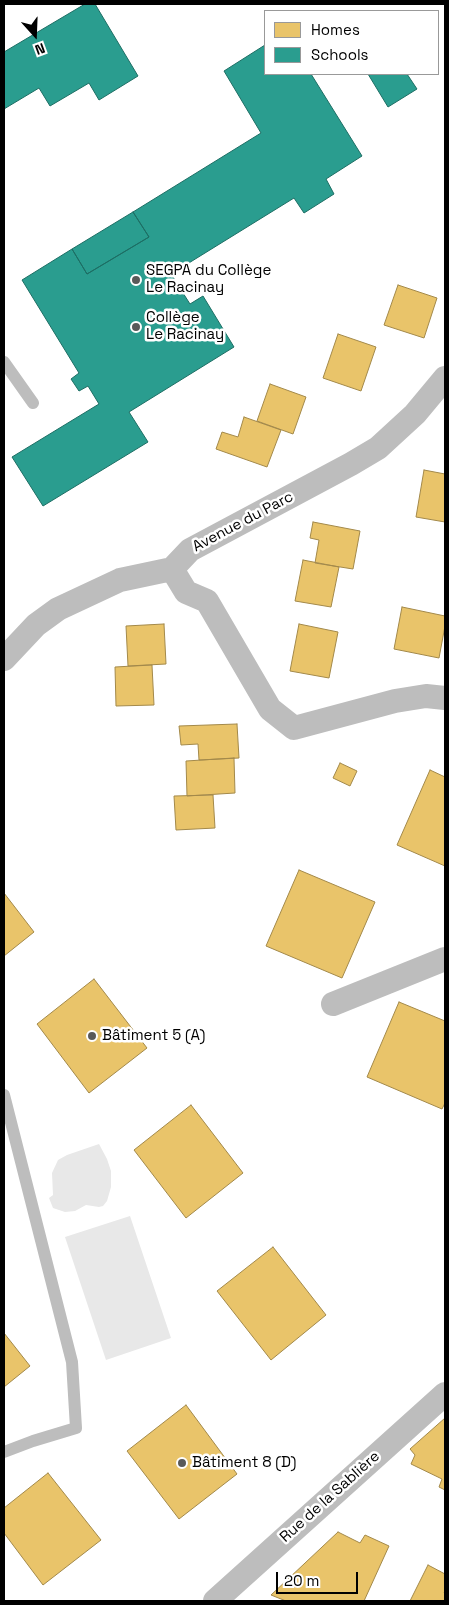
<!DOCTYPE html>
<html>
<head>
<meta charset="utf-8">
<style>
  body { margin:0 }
  #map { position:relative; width:449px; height:1605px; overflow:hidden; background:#fff; font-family:"Space Grotesk",sans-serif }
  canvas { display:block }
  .frame { position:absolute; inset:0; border:5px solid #000; pointer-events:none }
  .legend { position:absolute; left:264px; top:10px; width:175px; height:65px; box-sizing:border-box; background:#fff; border:1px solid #999; margin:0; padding:6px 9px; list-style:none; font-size:15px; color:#000 }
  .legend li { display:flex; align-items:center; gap:10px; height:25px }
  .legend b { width:25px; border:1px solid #999 }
  .north { position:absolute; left:10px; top:10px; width:50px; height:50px; -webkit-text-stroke:4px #fff; paint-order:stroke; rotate:160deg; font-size:14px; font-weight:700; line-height:20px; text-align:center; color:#000 }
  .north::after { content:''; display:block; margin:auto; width:18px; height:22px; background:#000; clip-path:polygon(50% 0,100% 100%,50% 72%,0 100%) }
  .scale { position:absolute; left:276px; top:1572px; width:82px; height:22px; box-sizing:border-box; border:2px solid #000; border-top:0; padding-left:6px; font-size:15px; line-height:18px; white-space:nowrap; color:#000; -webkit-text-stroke:4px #fff; paint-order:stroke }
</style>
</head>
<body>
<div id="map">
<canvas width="449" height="1605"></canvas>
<div class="frame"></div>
<ul class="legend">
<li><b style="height:14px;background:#e9c46a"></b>Homes</li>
<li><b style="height:14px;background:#2a9d8f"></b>Schools</li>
</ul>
<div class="north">N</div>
<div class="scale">20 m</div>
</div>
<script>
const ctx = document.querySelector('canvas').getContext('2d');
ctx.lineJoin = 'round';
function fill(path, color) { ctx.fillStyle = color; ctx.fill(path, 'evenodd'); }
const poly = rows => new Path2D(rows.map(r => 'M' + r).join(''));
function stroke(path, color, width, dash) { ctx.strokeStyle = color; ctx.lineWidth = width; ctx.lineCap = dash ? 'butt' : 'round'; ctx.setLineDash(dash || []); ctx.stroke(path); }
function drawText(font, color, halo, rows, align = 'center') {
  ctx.font = font + ' "Space Grotesk",sans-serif'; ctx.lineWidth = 5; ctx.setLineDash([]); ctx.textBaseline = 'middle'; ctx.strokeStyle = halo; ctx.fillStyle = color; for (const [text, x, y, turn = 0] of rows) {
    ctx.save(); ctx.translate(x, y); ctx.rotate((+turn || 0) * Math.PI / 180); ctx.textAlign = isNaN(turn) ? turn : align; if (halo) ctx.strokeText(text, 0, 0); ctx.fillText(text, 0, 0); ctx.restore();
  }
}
fill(poly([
  [99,1144,107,1159,111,1171,111,1187,107,1201,103,1206,99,1207,86,1205,75,1211,65,1212,53,1208,49,1198,53,1195,52,1173,58,1160,67,1155],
  [130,1216,171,1338,106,1360,65,1237]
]), '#e8e8e8');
const homes = poly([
  [398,285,437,298,424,338,384,325,398,285],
  [338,334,376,347,361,391,323,378,338,334],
  [270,384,306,397,293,434,257,421,270,384],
  [244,417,281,430,267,467,216,449,222,432,238,437,244,417],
  [424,470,445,474,445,522,416,517,424,470],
  [313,522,360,531,353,569,315,563,319,540,310,538,313,522],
  [303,560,339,567,331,607,295,601,303,560],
  [402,607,445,616,445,626,439,658,394,649,402,607],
  [164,624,166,664,128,666,126,626,164,624],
  [299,624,338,632,329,678,290,671,299,624],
  [152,665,154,705,116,706,115,667,152,665],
  [237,724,239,758,199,760,198,744,181,745,179,726,237,724],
  [234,758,235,793,187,796,186,761,234,758],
  [340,763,357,771,350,786,333,778,340,763],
  [430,770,445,777,445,866,397,845,430,770],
  [213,795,215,828,176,830,174,796,213,795],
  [299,870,375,902,342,978,266,946,299,870],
  [4,893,34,932,4,956,4,893],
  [94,979,147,1048,89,1093,37,1024,94,979],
  [399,1002,445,1021,445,1103,442,1109,367,1077,399,1002],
  [191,1105,243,1173,186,1218,134,1150,191,1105],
  [273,1247,326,1315,271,1360,217,1291,273,1247],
  [4,1333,30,1366,4,1387,4,1333],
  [186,1405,237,1474,179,1519,127,1451,186,1405],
  [445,1418,445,1490,439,1487,442,1479,411,1464,415,1455,410,1449,445,1418],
  [48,1473,101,1540,43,1585,4,1533,4,1508,48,1473],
  [338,1532,360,1543,365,1535,389,1546,364,1601,286,1601,271,1595,338,1532],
  [428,1565,445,1574,445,1591,444,1593,445,1594,445,1601,410,1601,428,1565]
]);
fill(homes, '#e9c46a');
stroke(homes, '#a3894a', 1);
const schools = poly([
  [85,4,95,4,138,76,99,100,89,83,50,106,39,88,4,109,4,52,85,4],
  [265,45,265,74,311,74,362,156,326,179,334,194,304,213,294,198,171,274,190,304,203,296,234,347,129,412,148,442,43,506,12,457,99,404,88,386,79,391,71,379,79,373,22,280,72,249,87,274,149,237,133,212,261,133,224,71,265,45],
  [368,74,407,74,417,89,388,107,368,74],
  [133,212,149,237,87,274,72,249,133,212]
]);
fill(schools, '#2a9d8f');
stroke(schools, '#1d6e64', 1);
stroke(poly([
  [4,362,33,403],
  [4,1095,72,1362,76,1428,33,1441,4,1452]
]), '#bdbdbd', 12);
stroke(poly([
  [172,569,186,592,207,601,270,709,294,728,395,701,426,696,445,698],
  [4,659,36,625,58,609,120,580,172,569,190,550,351,464,378,448,415,414,445,378],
  [333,1004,445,959],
  [215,1601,445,1394]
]), '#bdbdbd', 24);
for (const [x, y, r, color] of [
  [136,280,5,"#595959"],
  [136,327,5,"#595959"],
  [92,1036,5,"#595959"],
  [182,1463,5,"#595959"]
]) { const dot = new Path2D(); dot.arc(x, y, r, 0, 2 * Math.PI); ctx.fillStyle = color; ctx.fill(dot); stroke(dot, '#fff', 2); }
drawText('15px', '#000', '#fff', [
  ["SEGPA du Collège",146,271],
  ["Le Racinay",146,288],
  ["Collège",146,318],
  ["Le Racinay",146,335],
  ["Bâtiment 5 (A)",102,1036],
  ["Bâtiment 8 (D)",192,1463]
], 'left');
drawText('15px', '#000', '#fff', [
  ["Avenue du Parc",243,522,-28],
  ["Rue de la Sablière",330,1497,-42]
]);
</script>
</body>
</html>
